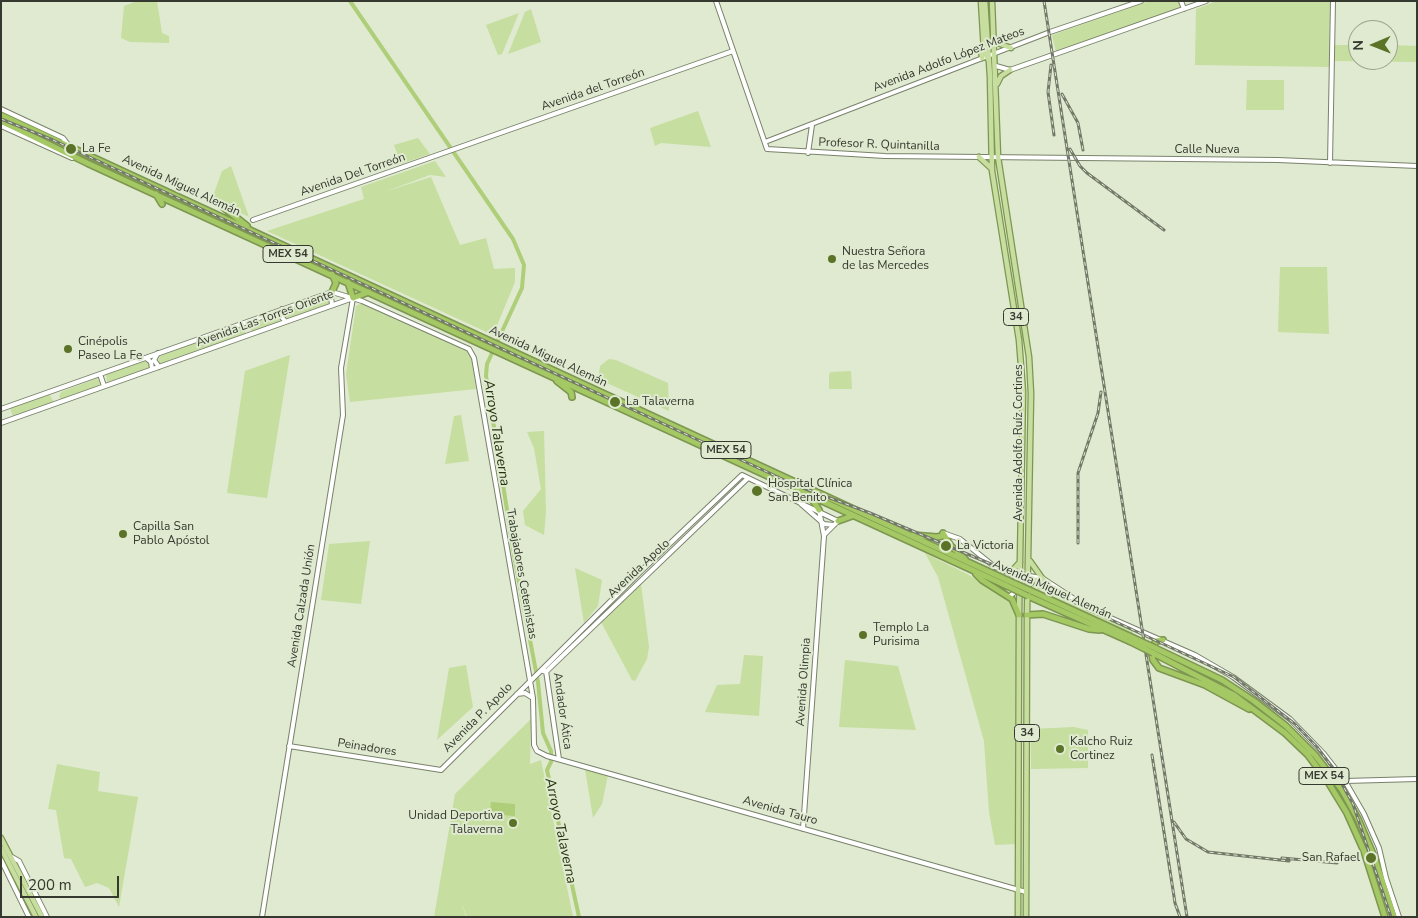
<!DOCTYPE html>
<html>
<head>
<meta charset="utf-8">
<style>
  body { margin:0 }
  #map { position:relative; width:1418px; height:918px; overflow:hidden; background:#dfead0; font-family:"Nunito Sans",sans-serif }
  canvas { display:block }
  .frame { position:absolute; inset:0; border:2px solid #35392f; pointer-events:none }
  .north { position:absolute; left:1348px; top:20px; width:50px; height:50px; box-sizing:border-box; background:#dfead0; border:1px solid #9ba390; border-radius:50%; rotate:269deg; font-size:14px; font-weight:700; line-height:20px; text-align:center; color:#35392f }
  .north::after { content:''; display:block; margin:auto; width:18px; height:22px; background:#5a7326; clip-path:polygon(50% 0,100% 100%,50% 72%,0 100%) }
  .scale { position:absolute; left:20px; top:876px; width:99px; height:22px; box-sizing:border-box; border:2px solid #35392f; border-top:0; padding-left:6px; font-size:15px; line-height:18px; white-space:nowrap; color:#35392f; -webkit-text-stroke:4px #dfead0; paint-order:stroke }
</style>
</head>
<body>
<div id="map">
<canvas width="1418" height="918"></canvas>
<div class="frame"></div>
<div class="north">N</div>
<div class="scale">200 m</div>
</div>
<script>
const ctx = document.querySelector('canvas').getContext('2d');
ctx.lineJoin = 'round';
function fill(path, color) { ctx.fillStyle = color; ctx.fill(path, 'evenodd'); }
const poly = rows => new Path2D(rows.map(r => 'M' + r).join(''));
function stroke(path, color, width, dash) { ctx.strokeStyle = color; ctx.lineWidth = width; ctx.lineCap = dash ? 'butt' : 'round'; ctx.setLineDash(dash || []); ctx.stroke(path); }
function drawText(font, color, halo, rows, align = 'center') {
  ctx.font = font + ' "Nunito Sans",sans-serif'; ctx.lineWidth = 4; ctx.setLineDash([]); ctx.textBaseline = 'middle'; ctx.strokeStyle = halo; ctx.fillStyle = color; for (const [text, x, y, turn = 0] of rows) {
    ctx.save(); ctx.translate(x, y); ctx.rotate((+turn || 0) * Math.PI / 180); ctx.textAlign = isNaN(turn) ? turn : align; if (halo) ctx.strokeText(text, 0, 0); ctx.fillText(text, 0, 0); ctx.restore();
  }
}
fill(poly([
  [137,1,157,1,162,33,169,36,169,43,130,42,121,38,124,6],
  [1149,1,1179,1,1181,8,1056,52,1052,35],
  [1217,1,1330,1,1329,67,1195,65,1196,9],
  [531,9,541,42,508,54,525,12],
  [519,13,502,54,498,55,486,25],
  [1334,45,1358,45,1358,60,1388,60,1388,45,1417,46,1417,62,1334,61],
  [1247,80,1284,80,1284,110,1246,110],
  [698,111,711,147,661,143,655,146,650,128],
  [418,138,430,154,401,164,394,145],
  [435,161,446,177,430,175,384,192,431,177,460,245,486,238,494,269,515,268,515,282,493,335,267,231,364,199,361,187],
  [231,166,249,217,212,199,222,171],
  [1280,267,1327,267,1329,334,1278,332],
  [326,295,330,298,330,304,286,320,283,319,283,311],
  [362,303,471,353,476,389,350,402,346,374,356,306],
  [277,313,280,322,251,332,251,322],
  [248,323,245,334,161,364,158,363,160,356,179,348],
  [290,355,267,498,227,493,245,371],
  [609,359,616,360,668,383,669,411,598,379,600,366],
  [146,360,148,360,151,367,149,369,107,382,106,374],
  [851,371,852,389,829,389,829,374,831,372],
  [98,378,100,384,97,387,62,400,59,397,61,392],
  [49,394,54,402,13,417,10,408],
  [461,415,469,461,445,464,454,416],
  [544,431,546,512,544,535,525,525,523,511,541,489,534,448,527,432],
  [370,541,361,604,321,600,329,544],
  [925,553,969,575,1002,596,1013,605,1016,610,1016,844,995,845,989,812,984,741,938,577],
  [575,568,602,580,598,606,584,623],
  [1037,582,1044,584,1074,605,1134,631,1132,634,1029,587],
  [641,584,649,647,647,659,635,681,632,680,601,622],
  [744,655,763,656,759,716,705,712,717,685,740,684],
  [845,660,898,666,916,730,839,727],
  [466,665,473,707,437,740,449,668],
  [531,719,530,764,541,760,573,917,467,917,461,902,466,917,434,917,455,794],
  [1074,727,1088,730,1088,768,1031,769,1031,729],
  [57,764,100,772,98,791,138,797,119,907,109,888,97,883,85,887,71,859,64,858,56,810,48,809],
  [585,769,608,775,602,804,593,818]
]), '#c6de9f');
fill(poly([
  [491,802,515,804,515,816,490,814]
]), '#afce79');
stroke(poly([
  [350,1,513,239,524,265,522,288,487,364,486,376,515,561,538,682,543,733,551,751,551,762,547,770,579,917]
]), '#afce79', 4);
const secondary = poly([
  [716,1,767,149,885,156,1278,160,1417,166],
  [1181,1,1184,9],
  [996,66,1010,70,1206,1],
  [1,109,63,138,69,146],
  [1,126,72,158],
  [765,142,1050,32,1141,1],
  [808,153,812,125],
  [1330,163,1333,1],
  [253,220,733,51],
  [325,294,331,297,332,305],
  [282,309,280,315,285,321],
  [158,353,154,360,159,367],
  [146,358,151,362,152,369],
  [100,374,104,386],
  [1,409,332,292,362,301,469,349,474,358,533,698,534,745,537,751,547,756,1026,892],
  [1,423,353,298],
  [801,504,824,524,834,525],
  [943,533,960,539,995,567,1010,573,1042,578,1088,608,1195,655,1233,677,1290,719,1324,754,1345,781,1364,814,1379,848,1386,878,1399,917],
  [1009,597,1016,591,1017,579,1013,575],
  [543,671,546,672,551,667,748,478],
  [546,671,559,759],
  [517,694,525,693,533,698],
  [289,746,441,770,641,571,742,475,838,521,824,535],
  [1345,781,1417,779],
  [803,829,824,536,819,510],
  [12,857,19,861,47,917],
  [1,860,29,917],
  [262,917,343,415,341,368,353,298]
]);
const primary = poly([
  [981,1,984,51,989,61],
  [985,1,990,77,992,171,1019,340,1023,392,1019,615,1018,917],
  [992,1,998,157,1029,357,1031,394,1027,615,1026,917],
  [995,42,1011,48],
  [981,50,982,58],
  [997,84,1001,76,1010,70],
  [979,157,991,168],
  [1030,561,1042,578],
  [1010,573,1020,562],
  [1027,586,1034,580,1044,580],
  [1,838,42,917],
  [1,848,36,917]
]);
const highway = poly([
  [1,115,1009,581],
  [1,121,87,163,1007,586],
  [156,194,162,204],
  [223,207,247,226],
  [332,274,336,283,332,292],
  [348,282,353,298,369,292],
  [557,381,571,392,572,397],
  [810,496,819,510],
  [838,521,852,516],
  [912,535,937,537,942,536,943,533,951,546,965,559],
  [976,574,982,580,1012,599,1019,615],
  [1029,590,1129,636],
  [1028,596,1129,641],
  [1027,615,1043,614,1089,629,1100,630],
  [1163,640,1156,641,1151,650,1153,660,1159,668,1205,685,1249,709],
  [1155,648,1222,680,1254,701,1286,726,1315,755,1342,790,1358,819,1375,859,1394,917],
  [1153,653,1234,695,1285,733,1308,755,1328,782,1347,813,1364,851,1385,917]
]);
stroke(secondary, '#79826b', 6);
stroke(primary, '#7d9651', 7);
stroke(highway, '#7d9651', 8);
stroke(secondary, '#fff', 4);
stroke(primary, '#c8dea1', 4.5);
stroke(highway, '#a4c863', 5);
const rail = poly([
  [1044,1,1187,917],
  [1051,65,1048,92,1054,135],
  [1062,94,1078,123,1083,150],
  [1,119,53,140,793,484,870,513,998,567,1234,677,1295,724,1317,747,1333,768,1353,804,1391,917],
  [1070,149,1080,166,1087,173,1164,230],
  [1078,543,1078,473,1098,413,1101,392],
  [1152,755,1175,903,1180,917],
  [1174,822,1186,839,1208,852,1289,861],
  [1282,858,1337,863]
]);
stroke(rail, '#737969', 3);
stroke(rail, '#dfead0', 1, [4]);
const highwayBridge = poly([
  [1009,581,1029,590],
  [1007,586,1028,596],
  [1129,636,1155,648],
  [1129,641,1153,653]
]);
stroke(highwayBridge, '#7d9651', 8, []);
stroke(highwayBridge, '#a4c863', 5);
for (const [x, y, r, color] of [
  [71,149,6,"#5a7326"],
  [832,259,5,"#5a7326"],
  [68,349,5,"#5a7326"],
  [615,402,6,"#5a7326"],
  [757,491,6,"#5a7326"],
  [123,534,5,"#5a7326"],
  [946,546,6,"#5a7326"],
  [863,635,5,"#5a7326"],
  [1060,749,5,"#5a7326"],
  [513,823,5,"#5a7326"],
  [1371,858,6,"#5a7326"]
]) { const dot = new Path2D(); dot.arc(x, y, r, 0, 2 * Math.PI); ctx.fillStyle = color; ctx.fill(dot); stroke(dot, '#dfead0', 2); }
for (const [x, y, w] of [
  [288,254,50],
  [1016,317,25],
  [726,450,50],
  [1027,733,25],
  [1324,776,50]
]) { const box = new Path2D(); box.roundRect(x - w / 2, y - 8.5, w, 17, 4); ctx.fillStyle = '#dfead0'; ctx.fill(box); stroke(box, '#35392f', 1); }
drawText('bold 11px', '#35392f', null, [
  ["MEX 54",288,254],
  ["34",1016,317],
  ["MEX 54",726,450],
  ["34",1027,733],
  ["MEX 54",1324,776]
]);
drawText('12px', '#35392f', '#dfead0', [
  ["Avenida Adolfo López Mateos",949,60,-21],
  ["Avenida del Torreón",593,90,-19],
  ["Profesor R. Quintanilla",879,145,2],
  ["Calle Nueva",1207,150],
  ["Avenida Del Torreón",353,175,-19],
  ["Avenida Miguel Alemán",181,186,25],
  ["Avenida Las Torres Oriente",265,319,-20],
  ["Avenida Miguel Alemán",548,357,25],
  ["Avenida Adolfo Ruíz Cortines",1019,443,-90],
  ["Avenida Apolo",639,569,-43],
  ["Trabajadores Cetemistas",521,574,80],
  ["Avenida Miguel Alemán",1052,590,24],
  ["Avenida Calzada Unión",302,606,-81],
  ["Avenida Olimpia",804,682,-86],
  ["Andador Ática",562,711,82],
  ["Avenida P. Apolo",478,718,-45],
  ["Peinadores",367,748,9],
  ["Avenida Tauro",780,811,16]
]);
drawText('12px', '#35392f', '#dfead0', [
  ["La Fe",82,149],
  ["Nuestra Señora",842,252],
  ["de las Mercedes",842,266],
  ["Cinépolis",78,342],
  ["Paseo La Fe",78,356],
  ["La Talaverna",626,402],
  ["Hospital Clínica",768,484],
  ["San Benito",768,498],
  ["Capilla San",133,527],
  ["Pablo Apóstol",133,541],
  ["La Victoria",957,546],
  ["Templo La",873,628],
  ["Purisima",873,642],
  ["Kalcho Ruiz",1070,742],
  ["Cortinez",1070,756],
  ["Unidad Deportiva",503,816,"right"],
  ["Talaverna",503,830,"right"],
  ["San Rafael",1360,858,"right"]
], 'left');
drawText('italic 14px', '#25300c', '#dfead0', [
  ["Arroyo Talaverna",496,433,81],
  ["Arroyo Talaverna",560,831,78]
]);
</script>
</body>
</html>
